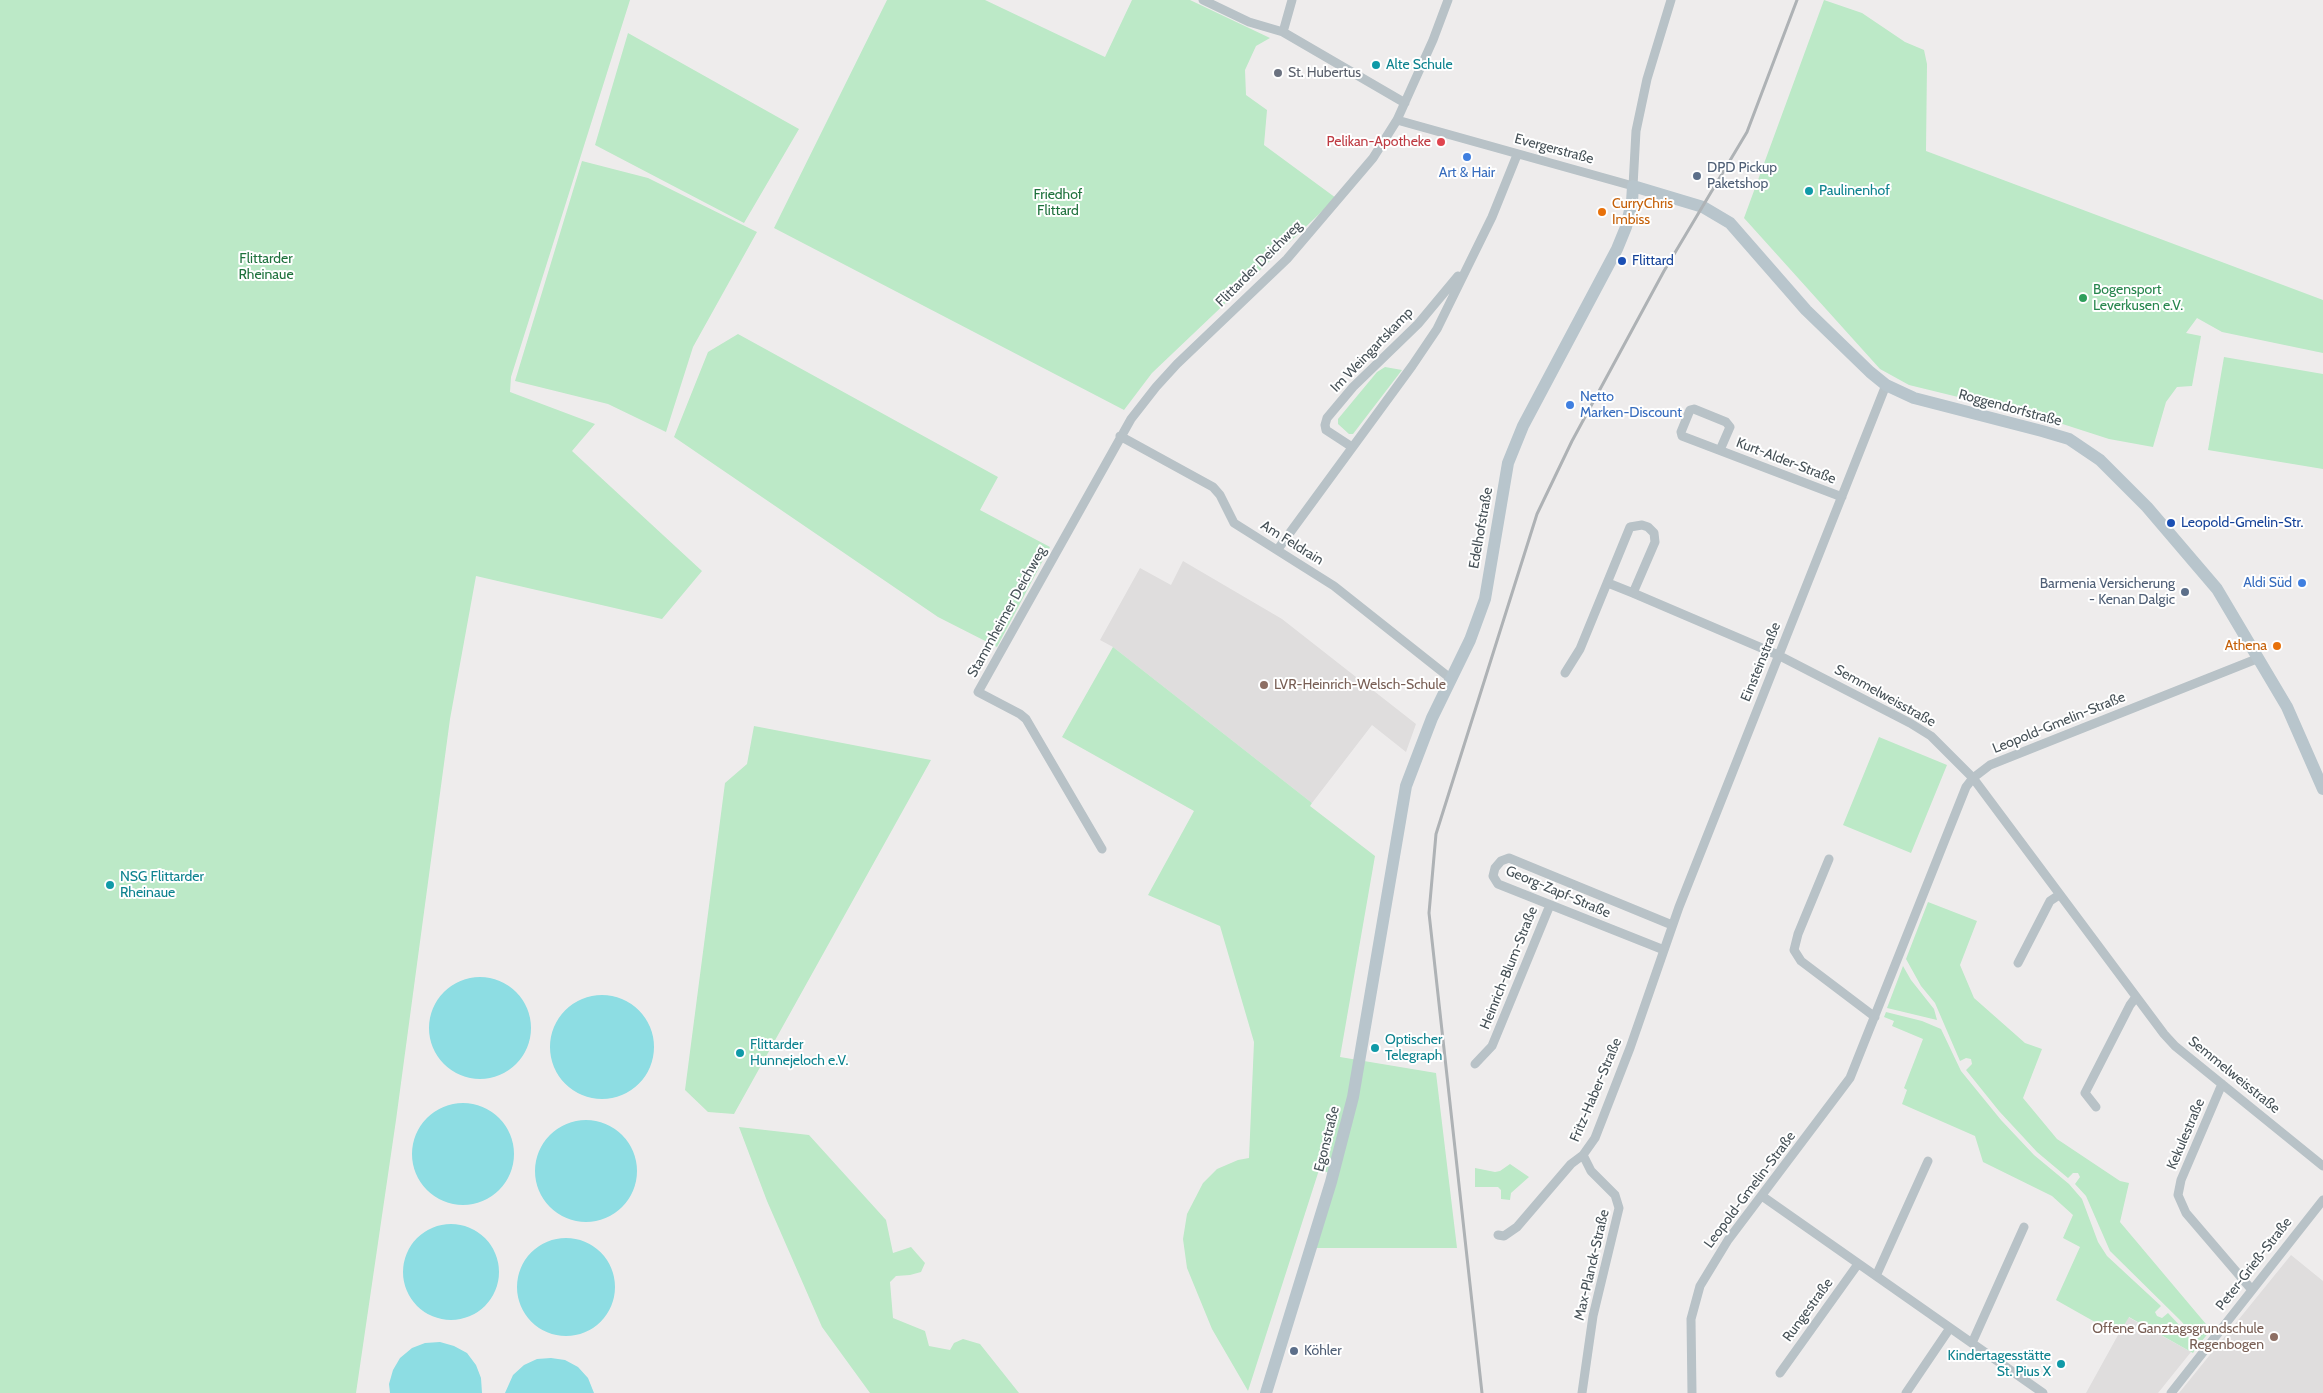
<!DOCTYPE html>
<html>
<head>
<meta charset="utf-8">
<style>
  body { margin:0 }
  canvas { display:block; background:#eeecec }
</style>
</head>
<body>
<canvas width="2323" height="1393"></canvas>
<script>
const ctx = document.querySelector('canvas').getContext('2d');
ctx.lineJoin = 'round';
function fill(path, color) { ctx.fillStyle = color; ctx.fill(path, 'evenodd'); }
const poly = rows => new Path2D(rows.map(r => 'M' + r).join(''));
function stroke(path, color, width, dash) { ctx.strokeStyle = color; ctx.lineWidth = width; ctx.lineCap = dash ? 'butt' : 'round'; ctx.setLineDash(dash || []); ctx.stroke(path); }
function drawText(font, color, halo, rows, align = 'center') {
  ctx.font = font + ' Cabin,sans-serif'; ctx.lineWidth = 4; ctx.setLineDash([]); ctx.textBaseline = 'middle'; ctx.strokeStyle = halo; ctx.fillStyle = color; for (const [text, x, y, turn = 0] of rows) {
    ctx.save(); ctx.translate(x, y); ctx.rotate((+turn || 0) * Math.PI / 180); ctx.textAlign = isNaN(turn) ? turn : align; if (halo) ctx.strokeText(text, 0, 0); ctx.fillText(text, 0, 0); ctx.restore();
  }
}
fill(poly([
  [1183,561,1282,619,1416,724,1406,752,1372,725,1312,803,1113,647,1100,640,1140,568,1171,585],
  [2291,1255,2323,1281,2323,1393,2179,1393],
  [2128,1317,2191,1352,2158,1393,2086,1393]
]), '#dfdddd');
fill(poly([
  [0,0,630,0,511,377,510,392,595,424,572,451,702,571,662,619,476,576,450,719,396,1120,356,1393,0,1393],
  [887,0,985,0,1105,57,1132,0,1190,0,1270,38,1256,46,1245,70,1246,95,1267,110,1264,145,1336,198,1152,373,1124,410,774,228],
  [1824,0,1862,13,1905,42,1924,50,1927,64,1926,151,2323,300,2323,353,2222,332,2197,318,2186,333,2201,336,2192,386,2177,387,2166,402,2153,447,2109,439,2044,418,1909,385,1880,369,1744,218],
  [628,33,799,129,744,223,595,145],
  [582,161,648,178,757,232,693,347,666,432,608,404,515,381],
  [738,334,998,477,980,510,1050,547,997,647,938,617,674,437,708,352],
  [2224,357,2323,374,2323,469,2208,450],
  [1385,367,1402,370,1353,434,1349,434,1338,424,1338,419,1377,372],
  [1113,647,1312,803,1310,806,1375,856,1340,1057,1436,1073,1457,1248,1314,1248,1337,1175,1319,1170,1248,1391,1212,1329,1187,1268,1183,1239,1187,1214,1203,1183,1217,1169,1238,1160,1249,1158,1254,1042,1220,926,1148,895,1194,811,1062,737],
  [754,726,931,760,734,1114,708,1112,685,1090,725,783,747,764],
  [1879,737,1947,765,1911,853,1843,825],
  [1928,902,1977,921,1960,965,1974,998,2025,1043,2042,1049,2023,1098,2057,1139,2120,1181,2129,1183,2120,1222,2211,1330,2200,1343,2181,1321,2110,1251,2086,1196,2075,1184,2080,1177,2078,1173,2073,1173,2068,1178,2037,1152,1999,1111,1966,1070,1972,1064,1971,1059,1966,1058,1960,1061,1935,1003,1921,986,1906,959],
  [1903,966,1911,980,1934,1009,1937,1020,1887,1008],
  [1886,1012,1922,1021,1941,1029,1961,1071,2001,1120,2034,1155,2069,1184,2082,1199,2098,1242,2107,1256,2161,1306,2155,1312,2157,1316,2162,1318,2168,1313,2183,1329,2196,1348,2193,1353,2129,1317,2118,1335,2056,1300,2080,1247,2063,1238,2073,1215,2052,1196,1983,1162,1975,1136,1902,1104,1907,1090,1904,1088,1923,1039,1892,1026,1894,1021,1884,1017],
  [739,1127,809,1135,886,1220,893,1253,911,1247,925,1263,921,1272,910,1275,896,1276,890,1282,893,1318,925,1331,929,1346,950,1350,954,1343,963,1339,980,1344,1019,1393,870,1393,822,1327,767,1201],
  [1510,1164,1529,1177,1511,1193,1510,1200,1501,1199,1501,1190,1498,1187,1475,1187,1475,1168,1495,1172,1500,1171]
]), '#bce9c7');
fill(poly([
  '429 1028a51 51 0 1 1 102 0a51 51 0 1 1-102 0Z',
  '550 1047a52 52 0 1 1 104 0a52 52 0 1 1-104 0Z',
  '412 1154a51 51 0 1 1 102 0a51 51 0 1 1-102 0Z',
  '535 1171a51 51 0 1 1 102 0a51 51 0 1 1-102 0Z',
  '403 1272a48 48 0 1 1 96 0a48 48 0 1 1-96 0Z',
  '517 1287a49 49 0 1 1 98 0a49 49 0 1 1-98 0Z',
  [440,1342,454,1346,467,1353,476,1365,481,1378,482,1393,390,1393,389,1384,393,1370,400,1358,412,1348,425,1343],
  [551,1358,565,1360,578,1367,588,1378,594,1393,505,1393,513,1375,524,1365,537,1359]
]), '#8ddde3');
stroke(poly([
  [1203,0,1249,22,1283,32,1405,103],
  [1283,32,1292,0],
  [1397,120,1633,186,1636,131,1647,79,1671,0],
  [1120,436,1213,487,1220,495,1234,523,1334,586,1450,678],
  [1352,447,1326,430,1325,425,1327,418,1353,387,1418,324,1458,276],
  [1720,450,1730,427,1726,422,1694,409,1690,410,1681,432,1682,436,1842,497],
  [1278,549,1412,366,1437,329,1492,217,1517,155],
  [1633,593,1778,655,1910,723,1931,736,1973,778,2164,1034,2175,1046,2323,1166],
  [1565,673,1580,649,1630,527,1642,525,1648,527,1654,533,1655,542,1633,593,1608,583],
  [1102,849,1026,719,1020,714,978,692,1131,419,1156,387,1177,364,1287,259,1373,158,1397,120,1433,40,1448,0],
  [1829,859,1798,934,1794,950,1801,961,1875,1017],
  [1664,950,1498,884,1493,876,1495,868,1501,861,1509,858,1672,925],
  [2018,963,2050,901,2059,895],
  [1475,1064,1492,1046,1550,905],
  [2222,1084,2181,1180,2178,1195,2186,1213,2252,1290],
  [2096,1107,2085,1093,2130,1005,2136,997],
  [1762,1196,2043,1393],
  [1498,1235,1504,1236,1517,1227,1571,1164,1583,1155,1595,1138,1630,1048,1679,907,1886,385],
  [1876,1276,1928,1161],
  [1972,1343,2024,1227],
  [1780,1373,1858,1264],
  [1582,1393,1593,1316,1619,1208,1615,1195,1591,1171,1583,1155],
  [1692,1393,1691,1319,1700,1286,1728,1240,1850,1078,1966,787,1973,778,1990,765,2259,658],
  [1906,1393,1950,1328],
  [2171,1393,2323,1200]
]), '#b8c2c7', 9);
stroke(poly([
  [1266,1393,1331,1182,1353,1097,1406,786,1432,718,1470,640,1485,599,1508,463,1523,426,1617,249,1626,227,1632,202,1633,186,1703,207,1730,223,1806,310,1870,372,1886,385,1914,398,2042,431,2069,439,2100,460,2147,507,2217,589,2287,707,2323,789]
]), '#b8c5cc', 12);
stroke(poly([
  [1482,1393,1429,913,1436,834,1537,514,1572,441,1664,271,1747,132,1797,0]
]), '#aeb2b5', 3);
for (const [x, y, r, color] of [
  [1376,65,5,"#0f9aa8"],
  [1278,73,5,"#6b7280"],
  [1441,142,5,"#e0444e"],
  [1467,157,5,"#3f7fe0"],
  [1697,176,5,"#5c6f8a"],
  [1809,191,5,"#0f9aa8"],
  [1602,212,5,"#e8710a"],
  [1622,261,5,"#1a4fb4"],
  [2083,298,5,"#2e9e5b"],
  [1570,405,5,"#3f7fe0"],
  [2171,523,5,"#1a4fb4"],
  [2302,583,5,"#3f7fe0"],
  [2185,592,5,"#5c6f8a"],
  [2277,646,5,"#e8710a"],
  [1264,685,5,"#8d6e63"],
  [110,885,5,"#0f9aa8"],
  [1375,1048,5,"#0f9aa8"],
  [740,1053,5,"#0f9aa8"],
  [2274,1337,5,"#8d6e63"],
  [1294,1351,5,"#5c6f8a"],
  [2061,1364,5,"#0f9aa8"]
]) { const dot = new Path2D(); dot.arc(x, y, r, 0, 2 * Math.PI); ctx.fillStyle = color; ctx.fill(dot); stroke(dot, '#fff', 2); }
drawText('14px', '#0d838f', '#fff', [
  ["Alte Schule",1386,65],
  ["Paulinenhof",1819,191],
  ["NSG Flittarder",120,877],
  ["Rheinaue",120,893],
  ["Optischer",1385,1040],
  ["Telegraph",1385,1056],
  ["Flittarder",750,1045],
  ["Hunnejeloch e.V.",750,1061],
  ["Kindertagesstätte",2051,1356,"right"],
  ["St. Pius X",2051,1372,"right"]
], 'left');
drawText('14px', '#5b616d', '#fff', [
  ["St. Hubertus",1288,73]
], 'left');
drawText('14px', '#be3a42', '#fff', [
  ["Pelikan-Apotheke",1431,142]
], 'right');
drawText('14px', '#465157', '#fff', [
  ["Evergerstraße",1554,149,15],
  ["Flittarder Deichweg",1259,264,-45],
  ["Im Weingartskamp",1372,350,-46],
  ["Roggendorfstraße",2010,408,15],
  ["Kurt-Alder-Straße",1786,461,21],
  ["Edelhofstraße",1481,528,-80],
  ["Am Feldrain",1292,543,32],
  ["Stammheimer Deichweg",1007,612,-61],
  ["Einsteinstraße",1761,662,-68],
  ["Semmelweisstraße",1885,696,29],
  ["Leopold-Gmelin-Straße",2059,723,-22],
  ["Georg-Zapf-Straße",1558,892,23],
  ["Heinrich-Blum-Straße",1509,968,-68],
  ["Semmelweisstraße",2234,1075,39],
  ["Fritz-Haber-Straße",1596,1090,-67],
  ["Kekulestraße",2186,1134,-67],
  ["Egonstraße",1327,1139,-76],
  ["Leopold-Gmelin-Straße",1750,1190,-53],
  ["Peter-Grieß-Straße",2254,1264,-52],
  ["Max-Planck-Straße",1592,1265,-77],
  ["Rungestraße",1808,1310,-54]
]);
drawText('14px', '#4e5e75', '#fff', [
  ["DPD Pickup",1707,168],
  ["Paketshop",1707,184],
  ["Barmenia Versicherung",2175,584,"right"],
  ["- Kenan Dalgic",2175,600,"right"],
  ["Köhler",1304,1351]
], 'left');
drawText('14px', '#366cbe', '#fff', [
  ["Art & Hair",1467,173],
  ["Netto",1580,397,"left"],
  ["Marken-Discount",1580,413,"left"],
  ["Aldi Süd",2292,583,"right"]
]);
drawText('14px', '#1e713c', '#fff', [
  ["Friedhof",1058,195],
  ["Flittard",1058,211],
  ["Flittarder",266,259],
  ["Rheinaue",266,275]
]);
drawText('14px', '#c56008', '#fff', [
  ["CurryChris",1612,204],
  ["Imbiss",1612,220],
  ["Athena",2267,646,"right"]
], 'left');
drawText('14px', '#164399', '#fff', [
  ["Flittard",1632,261],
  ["Leopold-Gmelin-Str.",2181,523]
], 'left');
drawText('14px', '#27864d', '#fff', [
  ["Bogensport",2093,290],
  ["Leverkusen e.V.",2093,306]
], 'left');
drawText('14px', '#785e54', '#fff', [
  ["LVR-Heinrich-Welsch-Schule",1274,685],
  ["Offene Ganztagsgrundschule",2264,1329,"right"],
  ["Regenbogen",2264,1345,"right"]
], 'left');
</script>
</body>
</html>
